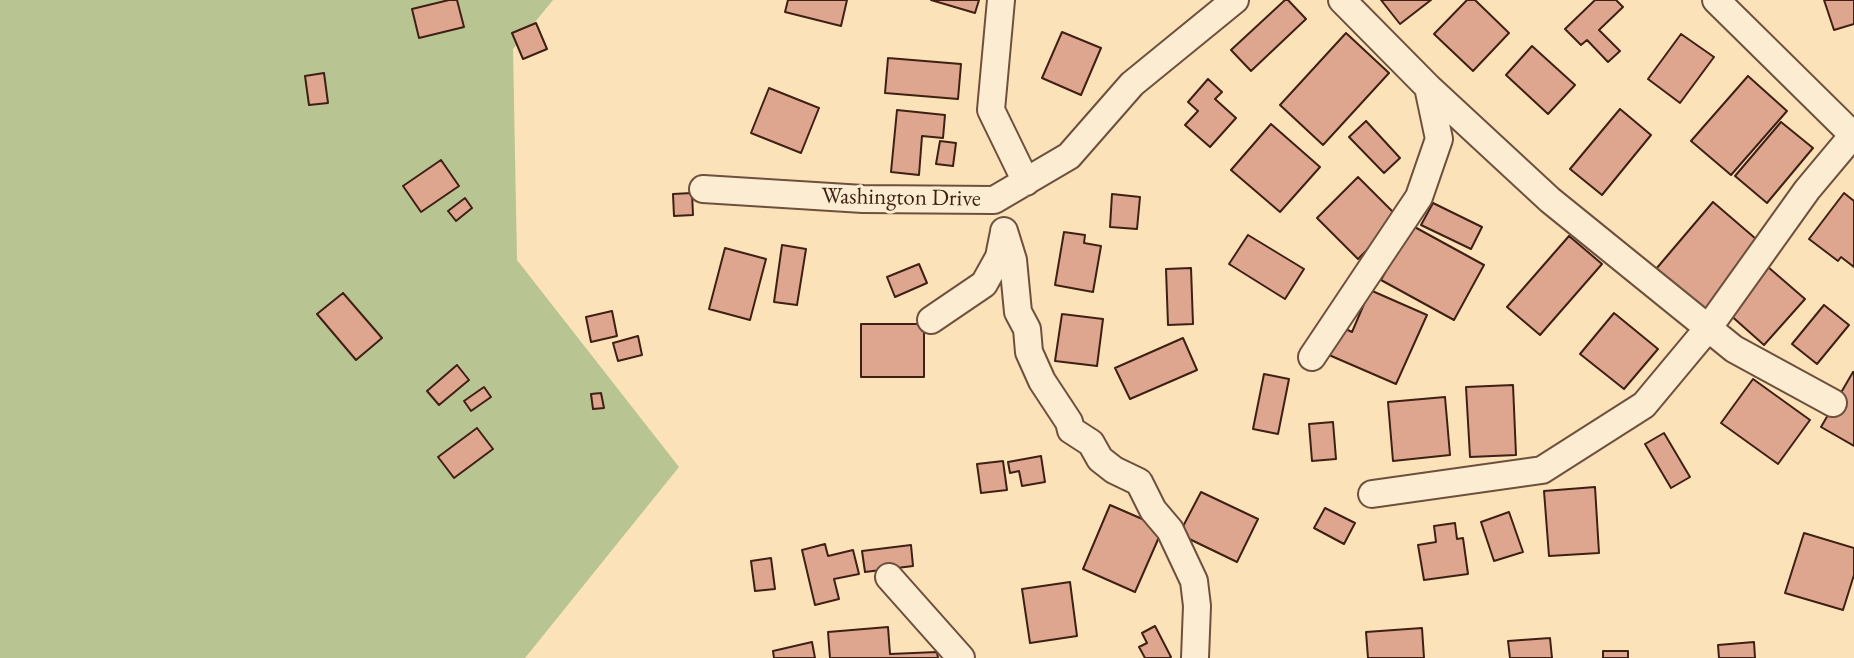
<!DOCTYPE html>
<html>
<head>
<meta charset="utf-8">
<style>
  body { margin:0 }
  canvas { display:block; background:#fbe2b8 }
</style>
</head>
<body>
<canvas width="1854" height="658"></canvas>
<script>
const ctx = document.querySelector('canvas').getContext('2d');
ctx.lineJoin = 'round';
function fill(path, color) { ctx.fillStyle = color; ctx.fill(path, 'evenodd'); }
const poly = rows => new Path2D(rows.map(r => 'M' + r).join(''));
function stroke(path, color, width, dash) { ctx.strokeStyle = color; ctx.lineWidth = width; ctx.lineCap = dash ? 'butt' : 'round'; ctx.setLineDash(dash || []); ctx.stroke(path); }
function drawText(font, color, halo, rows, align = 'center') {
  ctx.font = font + ' "EB Garamond",serif'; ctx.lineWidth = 6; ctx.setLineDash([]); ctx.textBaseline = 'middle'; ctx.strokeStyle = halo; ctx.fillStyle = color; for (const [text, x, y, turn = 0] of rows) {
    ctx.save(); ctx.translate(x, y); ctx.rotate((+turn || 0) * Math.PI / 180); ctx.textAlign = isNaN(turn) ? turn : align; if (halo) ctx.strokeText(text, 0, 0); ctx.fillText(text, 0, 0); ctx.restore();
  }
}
fill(poly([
  [0,0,553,0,513,49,517,260,679,467,525,658,0,658]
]), '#b9c493');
const building = poly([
  [449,0,457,0,464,27,419,38,412,9,449,0],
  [788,0,847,0,841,26,785,12,788,0],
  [931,0,979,0,975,13,931,0],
  [1285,0,1288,0,1306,19,1251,71,1231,50,1285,0],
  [1381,0,1431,0,1400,24,1381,0],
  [1467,0,1475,0,1509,33,1473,71,1434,34,1467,0],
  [1595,0,1616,0,1623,7,1599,30,1620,51,1608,62,1587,40,1581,45,1565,29,1595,0],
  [1824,0,1854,0,1854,24,1834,30,1824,0],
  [536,23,547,49,523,59,512,33,536,23],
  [1062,32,1101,48,1081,95,1042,78,1062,32],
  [1346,33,1389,73,1323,145,1280,105,1346,33],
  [1681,34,1714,57,1680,103,1648,79,1681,34],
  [1532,46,1575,85,1548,114,1506,75,1532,46],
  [888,58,961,64,958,99,885,93,888,58],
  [324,73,328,103,309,105,305,76,324,73],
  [1748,76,1787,111,1731,175,1691,141,1748,76],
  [1208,79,1222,92,1215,99,1236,118,1210,147,1185,125,1198,111,1188,102,1208,79],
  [769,88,819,108,801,153,751,133,769,88],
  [1620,109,1651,135,1602,195,1570,169,1620,109],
  [897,110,945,115,943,138,922,136,919,175,891,172,897,110],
  [1366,121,1400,158,1384,173,1349,137,1366,121],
  [1781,122,1813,148,1767,203,1735,176,1781,122],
  [1271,124,1320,167,1280,212,1231,170,1271,124],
  [940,141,956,143,953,166,936,164,940,141],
  [441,160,459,186,421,212,403,186,441,160],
  [1358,177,1399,218,1358,259,1317,218,1358,177],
  [692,193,693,215,674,216,673,194,692,193],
  [1844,193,1854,201,1854,267,1841,257,1838,261,1809,239,1844,193],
  [1112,194,1140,197,1137,229,1110,227,1112,194],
  [465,198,472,208,456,221,448,211,465,198],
  [1713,202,1763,245,1707,311,1656,269,1713,202],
  [1433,203,1482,227,1471,249,1421,225,1433,203],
  [1411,225,1484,265,1454,320,1381,280,1411,225],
  [1064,232,1085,235,1084,243,1101,246,1093,292,1055,285,1064,232],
  [1248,235,1304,269,1285,299,1229,264,1248,235],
  [1569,236,1602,264,1540,335,1507,307,1569,236],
  [782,245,806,249,797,305,774,302,782,245],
  [725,248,766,259,750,320,709,309,725,248],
  [919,264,927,283,895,297,887,277,919,264],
  [1768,267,1805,299,1764,345,1728,313,1768,267],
  [1191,268,1193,324,1168,325,1166,269,1191,268],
  [1370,290,1427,315,1396,384,1329,355,1341,327,1352,332,1370,290],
  [343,293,382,338,356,360,317,314,343,293],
  [1824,305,1849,325,1817,364,1792,344,1824,305],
  [612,311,617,336,591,342,586,317,612,311],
  [1614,313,1658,349,1624,389,1580,354,1614,313],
  [1062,314,1103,319,1097,366,1055,361,1062,314],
  [861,324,924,324,924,377,861,377,861,324],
  [638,336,642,355,618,361,613,343,638,336],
  [1183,338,1197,370,1130,399,1115,368,1183,338],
  [457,365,469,380,439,405,427,391,457,365],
  [1853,372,1854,372,1854,446,1821,427,1853,372],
  [1264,374,1289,379,1278,434,1253,429,1264,374],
  [1753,379,1810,420,1778,464,1721,423,1753,379],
  [1513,385,1516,455,1470,457,1466,387,1513,385],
  [484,387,491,397,471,411,464,401,484,387],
  [601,393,604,408,593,409,591,394,601,393],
  [1445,397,1450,455,1393,461,1388,402,1445,397],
  [1333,422,1336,459,1312,461,1309,424,1333,422],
  [477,428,493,449,454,478,438,457,477,428],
  [1664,433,1690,477,1671,488,1645,444,1664,433],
  [1041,456,1045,482,1022,486,1019,471,1010,473,1008,462,1041,456],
  [1003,461,1007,490,981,493,977,464,1003,461],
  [1595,487,1599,553,1549,556,1544,491,1595,487],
  [1201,492,1258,519,1237,562,1179,534,1201,492],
  [1110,505,1163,528,1135,592,1083,569,1110,505],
  [1325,508,1355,523,1344,544,1314,528,1325,508],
  [1509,512,1523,552,1494,561,1481,522,1509,512],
  [1455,523,1457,539,1463,538,1468,574,1424,580,1418,545,1436,542,1434,526,1455,523],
  [1804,533,1854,548,1854,575,1843,610,1785,593,1804,533],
  [825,544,828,556,853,550,859,574,834,579,839,599,815,605,802,550,825,544],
  [911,545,913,566,865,572,862,551,911,545],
  [771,558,775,589,755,591,751,561,771,558],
  [1070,582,1077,636,1030,643,1022,589,1070,582],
  [1155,626,1171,657,1169,658,1145,658,1139,647,1147,643,1142,633,1155,626],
  [888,627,890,654,937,652,938,658,830,658,828,632,888,627],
  [1422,628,1424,658,1368,658,1366,632,1422,628],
  [1550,638,1552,658,1510,658,1508,641,1550,638],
  [812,642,815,658,774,658,773,651,812,642],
  [1754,642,1755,658,1719,658,1718,645,1754,642],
  [1603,651,1628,651,1628,658,1603,658,1603,651]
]);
fill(building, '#dfa68f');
stroke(building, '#3e2014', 2);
const street = poly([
  [1001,0,991,110,1026,182],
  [1716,0,1854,136],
  [1428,87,1550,200,1734,349,1833,403],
  [703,189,863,199,994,200,1069,156,1132,84,1235,0],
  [1004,231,1013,260,1018,312,1027,329,1029,352,1042,381,1069,422,1071,430,1091,443,1100,459,1114,470,1139,482,1153,510,1170,530,1194,581,1197,606,1195,658],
  [931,320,984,284,999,257,1004,232],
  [1312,357,1419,197,1439,139,1428,87,1342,0],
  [1372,494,1542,470,1644,405,1709,327,1807,190,1853,135],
  [889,577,961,658]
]);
stroke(street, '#6d503d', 30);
stroke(street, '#fcecd1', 26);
drawText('23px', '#3e2014', '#fcecd1', [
  ["Washington Drive",901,198,1]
]);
</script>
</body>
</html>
